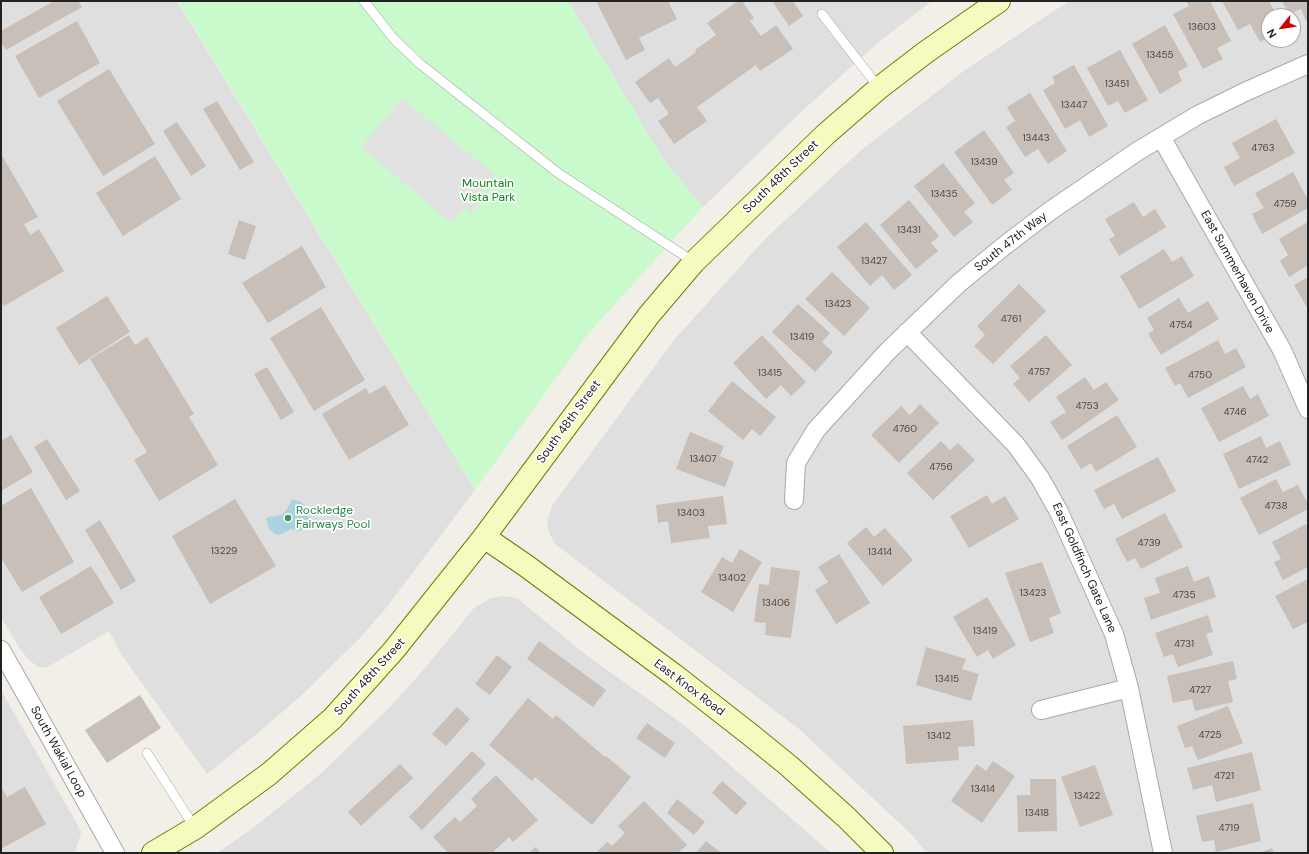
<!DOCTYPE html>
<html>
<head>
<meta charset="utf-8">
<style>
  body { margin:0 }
  #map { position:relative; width:1309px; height:854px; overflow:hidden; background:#f2efe9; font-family:"DM Sans",sans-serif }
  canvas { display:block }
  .frame { position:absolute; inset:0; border:2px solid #222; pointer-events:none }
  .north { position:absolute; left:1261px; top:8px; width:40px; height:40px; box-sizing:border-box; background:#fff; border:1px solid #a7a7a7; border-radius:50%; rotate:240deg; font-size:11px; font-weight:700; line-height:16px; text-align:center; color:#222 }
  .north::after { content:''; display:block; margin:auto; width:14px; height:18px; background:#d40000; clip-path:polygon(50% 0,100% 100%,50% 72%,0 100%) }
</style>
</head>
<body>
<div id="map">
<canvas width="1309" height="854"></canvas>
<div class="frame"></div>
<div class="north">N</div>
</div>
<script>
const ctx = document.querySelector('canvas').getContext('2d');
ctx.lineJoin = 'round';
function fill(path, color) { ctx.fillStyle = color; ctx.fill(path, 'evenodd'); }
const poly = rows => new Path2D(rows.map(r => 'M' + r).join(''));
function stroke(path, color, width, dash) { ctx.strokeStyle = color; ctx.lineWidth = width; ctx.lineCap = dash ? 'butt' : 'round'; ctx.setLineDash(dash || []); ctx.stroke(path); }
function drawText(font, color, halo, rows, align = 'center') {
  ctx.font = font + ' "DM Sans",sans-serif'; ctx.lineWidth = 3.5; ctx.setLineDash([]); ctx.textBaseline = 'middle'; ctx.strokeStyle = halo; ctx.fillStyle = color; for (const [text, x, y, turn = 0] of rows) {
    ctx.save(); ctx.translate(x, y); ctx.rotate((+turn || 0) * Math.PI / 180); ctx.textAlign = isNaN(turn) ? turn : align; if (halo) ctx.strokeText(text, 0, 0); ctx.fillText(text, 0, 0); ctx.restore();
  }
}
fill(poly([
  [1,1,177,1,475,490,386,608,359,639,302,695,258,733,207,774,121,654,109,631,48,667,38,667,28,659,18,646,1,617],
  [568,1,932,1,880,41,801,112,703,207,665,162],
  [1069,1,1308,1,1308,853,927,853,911,834,799,729,555,544,549,533,547,521,552,506,674,340,766,238,859,152,965,70],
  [1269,16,1293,16,1293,40,1269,40],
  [503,596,517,598,586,655,684,725,831,853,217,853,253,828,318,776,390,707,426,667,474,608,491,598],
  [1,690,77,824,81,833,75,853,1,853]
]), '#e0dfdf');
fill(poly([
  [178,1,568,1,665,162,703,207,588,334,475,490]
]), '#c8facc');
fill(poly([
  [402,98,495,175,481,190,487,195,471,213,465,208,451,223,361,147]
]), '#e2e2e2');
fill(poly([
  [292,499,301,502,307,509,309,519,305,528,299,531,291,529,279,535,275,534,269,529,266,519,268,517,276,516,283,514,287,509]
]), '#aad3df');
fill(poly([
  [54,1,78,1,82,7,6,50,1,42,1,31],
  [596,1,668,1,677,19,639,38,645,50,626,60],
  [738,1,742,1,754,18,750,21,761,36,776,25,793,49,760,71,756,65,697,107,707,121,674,144,658,121,669,114,658,98,650,103,635,82,669,58,675,67,696,52,695,50,716,35,707,23],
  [772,1,793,1,803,16,789,26],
  [1186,1,1210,1,1231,41,1217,48,1223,59,1203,69,1173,14,1189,6],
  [1222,1,1269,1,1277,16,1269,16,1269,37,1260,42,1250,24,1238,30],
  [1282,1,1308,1,1308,20,1306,21,1301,9,1289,14],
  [77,21,100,63,39,98,15,56],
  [1165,25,1188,66,1178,72,1182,81,1160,94,1132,44],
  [1120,50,1148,100,1125,113,1118,101,1108,106,1087,68],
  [1074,65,1108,126,1089,137,1080,120,1065,129,1043,90,1055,83,1052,77],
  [109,69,155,144,103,176,57,101],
  [1030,93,1067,151,1048,164,1038,149,1025,157,1006,127,1015,121,1007,107],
  [217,101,254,162,240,170,203,109],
  [1276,119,1295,153,1234,186,1224,167,1240,158,1232,143],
  [177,122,206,166,191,176,163,131],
  [984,130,1014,173,1004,180,1012,190,992,205,954,152],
  [1,154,38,217,24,224,30,235,39,229,64,271,4,306,1,301],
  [155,156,181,199,123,236,96,193],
  [943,163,975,203,964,212,973,222,954,237,914,186],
  [1293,172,1308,200,1308,208,1262,234,1252,214,1264,208,1255,193],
  [909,200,939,236,931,243,938,251,916,269,880,225],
  [1134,202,1143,217,1155,209,1166,227,1119,256,1109,239,1115,236,1105,219],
  [239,220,256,226,245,260,228,254],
  [866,222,912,275,894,290,882,275,870,286,837,247],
  [1308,222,1308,265,1289,277,1280,261,1288,255,1279,239],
  [302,246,326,287,268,323,242,283],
  [1164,249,1172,262,1182,256,1194,276,1139,309,1120,276],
  [832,272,870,308,844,336,805,299],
  [1308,277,1308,309,1294,285],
  [1019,284,1046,311,993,364,974,346,985,335,977,326],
  [107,296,130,332,79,365,56,328],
  [1179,298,1188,313,1208,301,1219,319,1161,355,1148,334,1154,330,1147,318],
  [798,304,830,333,822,342,833,352,815,372,772,332],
  [321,307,365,380,314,411,270,338],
  [129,335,135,345,147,337,194,414,189,417,218,465,159,501,134,460,147,452,90,359],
  [762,335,806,382,791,396,781,385,766,399,733,363],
  [1046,335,1072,365,1029,402,1013,384,1020,378,1010,366],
  [1218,340,1225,354,1236,348,1246,367,1188,398,1180,383,1175,386,1165,368],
  [267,367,294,412,281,420,254,374],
  [1085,377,1094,390,1106,382,1119,400,1062,440,1050,422,1066,412,1056,397],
  [732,381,776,417,760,436,752,429,743,440,708,411],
  [385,385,409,425,349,460,322,414,366,388,369,394],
  [1243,386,1250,399,1258,394,1269,416,1219,442,1201,408],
  [920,404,939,423,899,463,871,435,901,406,910,415],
  [1117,415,1137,447,1096,472,1091,463,1081,469,1067,446],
  [690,432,724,446,720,456,734,462,725,487,676,469],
  [11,435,33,472,1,491,1,441],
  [1261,436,1266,448,1280,441,1291,465,1239,489,1223,454],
  [47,439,80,491,66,500,34,447],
  [941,441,950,450,958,443,975,460,933,500,907,473],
  [1158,457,1176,491,1122,519,1114,504,1104,509,1094,490],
  [1276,479,1283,492,1298,485,1308,504,1308,509,1259,535,1240,498],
  [31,488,74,562,22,592,1,558,1,506],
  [987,495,992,504,1005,496,1019,519,969,548,950,516],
  [723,496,727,524,708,526,710,538,671,543,668,521,658,523,656,505],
  [235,499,276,566,210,604,172,536],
  [1165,513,1183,547,1141,569,1135,558,1127,562,1115,539],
  [100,520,136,581,121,590,85,530],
  [1306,524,1308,528,1308,567,1283,580,1274,562,1281,559,1272,542],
  [866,527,874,537,885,528,913,560,883,586,847,543],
  [740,549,762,562,733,612,701,592,722,557,732,563],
  [839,554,870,603,836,624,815,590,828,582,818,567],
  [1042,562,1061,613,1049,618,1054,633,1030,642,1005,573],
  [91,566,114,603,61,634,39,597],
  [1188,566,1194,582,1209,576,1216,597,1151,620,1144,598,1160,593,1155,578],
  [771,567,800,571,791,638,765,635,766,623,754,622,759,584,769,585],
  [1308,579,1308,622,1293,629,1275,596],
  [987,597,1016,645,993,659,988,650,977,657,953,617],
  [1208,615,1213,632,1206,634,1213,655,1178,667,1173,654,1164,657,1155,633],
  [539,641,606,690,593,707,527,659],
  [926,647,966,659,962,669,979,674,971,701,916,685],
  [497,655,512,667,490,695,475,684],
  [1233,661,1237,679,1228,681,1233,702,1195,711,1192,699,1173,703,1167,676],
  [140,695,161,728,107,763,85,730],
  [528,698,553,719,556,715,605,757,606,756,631,777,592,825,535,777,532,781,489,745],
  [1228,706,1243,743,1198,760,1192,746,1185,748,1177,726],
  [457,707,470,719,446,746,432,734],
  [973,720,975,746,958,747,959,760,906,764,903,726],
  [647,723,675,743,665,758,636,738],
  [472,751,486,764,422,830,409,817],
  [1252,752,1261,790,1216,802,1212,785,1193,790,1187,768],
  [993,761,1015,776,982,823,951,801,977,764,986,771],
  [400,764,413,778,361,826,348,812],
  [1095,765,1113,815,1080,827,1061,777],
  [496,775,538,820,513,842,509,837,494,851,496,853,448,853,433,837,455,817,460,822,477,806,471,799],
  [1030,779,1056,779,1057,831,1018,832,1017,795,1030,795],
  [722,781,747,803,736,815,712,793],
  [1,787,7,797,25,787,46,824,1,849],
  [677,799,705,822,694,835,667,813],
  [644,801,687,845,678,853,596,853,607,842,612,846,625,833,618,826],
  [1253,803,1261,841,1216,852,1214,840,1202,842,1196,816],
  [706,841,720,852,719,853,696,853],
  [535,847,541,853,529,853],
  [1272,848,1274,853,1259,853]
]), '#c7bfb8');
const lane = poly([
  [364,1,393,38,419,63,558,173,694,262],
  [822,14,879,88],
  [147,753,195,828]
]);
const street = poly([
  [1161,137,1282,350,1308,409],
  [907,332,1016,445,1040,478,1059,512,1114,634,1129,688,1163,853],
  [794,500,796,463,816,430,888,351,959,283,1004,246,1050,211,1138,151,1198,115,1247,91,1308,64],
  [1,650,115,853],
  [1041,710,1129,688]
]);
const secondary = poly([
  [484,537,525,565,674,675,752,736,789,766,847,818,882,853],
  [153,853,195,828,269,774,333,718,394,650,484,537,649,315,694,262,826,134,879,88,926,52,999,1]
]);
stroke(lane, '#a9a9a9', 10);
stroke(street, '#a9a9a9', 20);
stroke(secondary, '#707d05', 24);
stroke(lane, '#fff', 9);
stroke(street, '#fff', 18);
stroke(secondary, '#f7fabf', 22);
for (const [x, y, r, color] of [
  [288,518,4,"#2e9e5b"]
]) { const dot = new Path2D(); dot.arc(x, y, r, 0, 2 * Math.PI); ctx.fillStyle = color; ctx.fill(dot); stroke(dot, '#fff', 1.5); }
drawText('10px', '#4b4948', null, [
  ["13603",1202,27],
  ["13455",1160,55],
  ["13451",1117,84],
  ["13447",1074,105],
  ["13443",1036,138],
  ["4763",1263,148],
  ["13439",984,162],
  ["13435",944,194],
  ["4759",1285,204],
  ["13431",909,230],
  ["13427",874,261],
  ["13423",838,304],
  ["4761",1011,319],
  ["4754",1181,325],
  ["13419",802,337],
  ["4757",1039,372],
  ["13415",770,373],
  ["4750",1200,375],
  ["4753",1087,406],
  ["4746",1235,412],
  ["4760",905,429],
  ["13407",703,459],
  ["4742",1257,460],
  ["4756",941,467],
  ["4738",1276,506],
  ["13403",691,513],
  ["4739",1149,543],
  ["13229",224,551],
  ["13414",880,552],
  ["13402",732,578],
  ["13423",1033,593],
  ["4735",1184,595],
  ["13406",776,603],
  ["13419",985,631],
  ["4731",1184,644],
  ["13415",947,679],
  ["4727",1200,690],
  ["4725",1210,735],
  ["13412",939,736],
  ["4721",1224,776],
  ["13414",983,789],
  ["13422",1087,796],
  ["13418",1037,813],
  ["4719",1229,828]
]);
drawText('12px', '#222', '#fff', [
  ["South 48th Street",781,177,-44],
  ["South 47th Way",1011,242,-38],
  ["East Summerhaven Drive",1237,272,61],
  ["South 48th Street",569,422,-54],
  ["East Goldfinch Gate Lane",1084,568,66],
  ["South 48th Street",370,677,-48],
  ["East Knox Road",689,688,37],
  ["South Wakial Loop",58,752,61]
]);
drawText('12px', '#0c8416', '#fff', [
  ["Mountain",488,184],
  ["Vista Park",488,198]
]);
drawText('12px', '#27864d', '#fff', [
  ["Rockledge",296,511],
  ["Fairways Pool",296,525]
], 'left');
</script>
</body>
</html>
